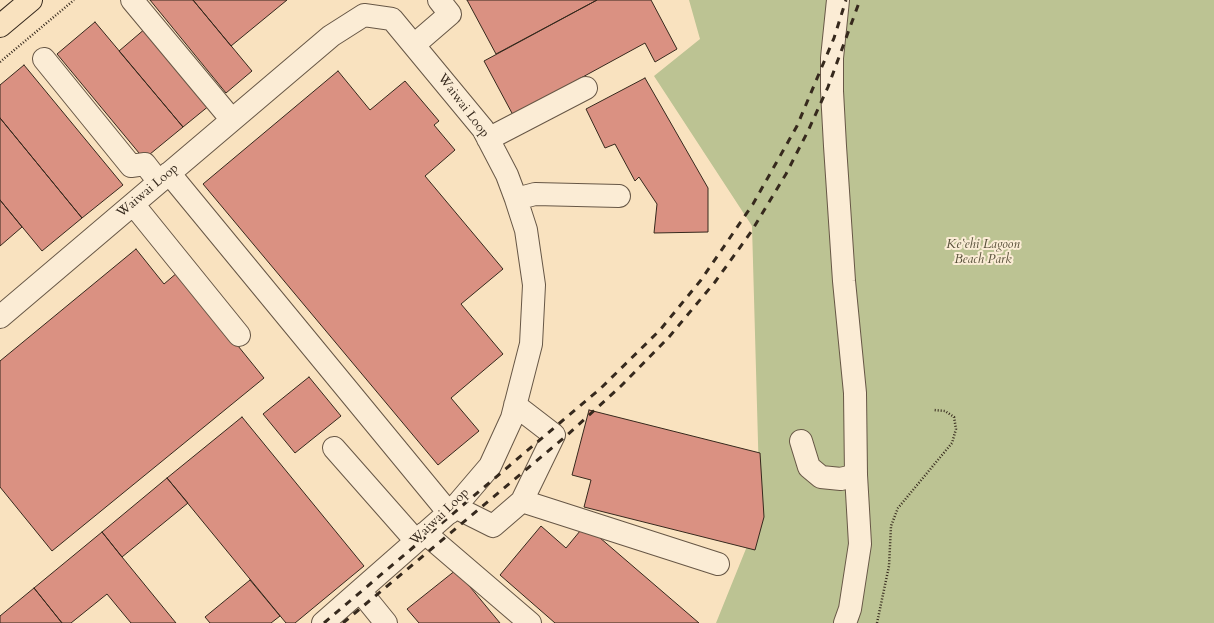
<!DOCTYPE html>
<html>
<head>
<meta charset="utf-8">
<style>
  body { margin:0 }
  canvas { display:block; background:#f9e2bf }
</style>
</head>
<body>
<canvas width="1214" height="623"></canvas>
<script>
const ctx = document.querySelector('canvas').getContext('2d');
ctx.lineJoin = 'round';
function fill(path, color) { ctx.fillStyle = color; ctx.fill(path, 'evenodd'); }
const poly = rows => new Path2D(rows.map(r => 'M' + r).join(''));
function stroke(path, color, width, dash) { ctx.strokeStyle = color; ctx.lineWidth = width; ctx.lineCap = dash ? 'butt' : 'round'; ctx.setLineDash(dash || []); ctx.stroke(path); }
function drawText(font, color, halo, rows, align = 'center') {
  ctx.font = font + ' Cardo,serif'; ctx.lineWidth = 4; ctx.setLineDash([]); ctx.textBaseline = 'middle'; ctx.strokeStyle = halo; ctx.fillStyle = color; for (const [text, x, y, turn = 0] of rows) {
    ctx.save(); ctx.translate(x, y); ctx.rotate((+turn || 0) * Math.PI / 180); ctx.textAlign = isNaN(turn) ? turn : align; if (halo) ctx.strokeText(text, 0, 0); ctx.fillText(text, 0, 0); ctx.restore();
  }
}
fill(poly([
  [689,0,1214,0,1214,623,716,623,760,514,752,226,654,76,700,39]
]), '#bcc393');
const building = poly([
  [150,0,193,0,252,71,226,93,150,0],
  [193,0,287,0,231,46,193,0],
  [467,0,597,0,496,54,467,0],
  [597,0,651,0,677,49,655,62,645,43,513,115,484,61,597,0],
  [95,22,183,127,144,159,57,54,95,22],
  [146,28,210,105,183,127,119,51,146,28],
  [24,65,123,185,82,218,0,118,0,85,24,65],
  [338,71,370,110,405,81,439,121,434,125,455,150,425,176,503,269,461,304,503,354,451,398,479,431,438,465,203,184,338,71],
  [645,78,708,188,708,232,654,233,657,204,639,177,635,181,615,144,605,148,586,109,645,78],
  [0,118,82,218,42,251,0,200,0,118],
  [0,200,22,227,0,246,0,200],
  [136,249,164,284,178,272,264,378,52,551,0,487,0,361,136,249],
  [309,377,341,416,295,453,263,414,309,377],
  [589,410,760,453,764,517,755,550,584,507,591,480,572,475,589,410],
  [242,417,364,566,295,623,286,623,167,478,242,417],
  [167,478,188,503,122,557,102,532,167,478],
  [585,525,699,623,555,623,500,575,541,526,566,548,585,525],
  [102,532,122,557,176,623,131,623,107,594,71,623,62,623,34,588,102,532],
  [456,570,500,623,419,623,407,609,456,570],
  [250,580,280,616,271,623,210,623,205,617,250,580],
  [34,588,62,623,0,623,0,616,34,588]
]);
fill(building, '#da9182');
stroke(building, '#36291d', 1);
const minor = poly([
  [132,0,232,120],
  [838,0,832,58,832,91,835,146,844,281,855,393,856,475,860,544,850,609,845,623],
  [414,45,450,14,439,0],
  [44,59,131,166,145,164,159,182],
  [488,139,586,88],
  [169,173,449,513],
  [516,199,535,194,619,196],
  [133,204,239,335],
  [0,317,331,36,364,15,392,19,483,129,507,175,516,199,526,230,534,285,531,344,512,418,490,466,455,507,323,623],
  [801,441,809,467,821,477,841,479,856,475],
  [334,448,416,541],
  [522,501,718,564],
  [455,507,493,526,522,501,554,435,515,405],
  [425,533,530,623],
  [360,591,386,623]
]);
const major = poly([
  [0,26,31,0]
]);
stroke(minor, '#675746', 24);
stroke(major, '#36291d', 24);
stroke(poly([
  [0,62,74,0],
  [877,623,889,566,891,526,898,508,952,443,956,429,954,417,945,411,934,410]
]), '#36291d', 2.5, [1, 2]);
stroke(minor, '#fbecd5', 22);
stroke(major, '#f9e2bf', 22);
stroke(poly([
  [324,623,601,388,660,330,701,280,753,204,797,126,834,38,846,0],
  [343,623,565,437,621,386,669,337,715,282,751,232,786,174,808,131,828,87,860,0]
]), '#36291d', 3, [7, 7]);
drawText('13px', '#36291d', '#fbecd5', [
  ["Waiwai Loop",463,106,53],
  ["Waiwai Loop",148,191,-40],
  ["Waiwai Loop",440,517,-44]
]);
drawText('italic 13px', '#58503a', '#fbecd5', [
  ["Keʻehi Lagoon",983,245],
  ["Beach Park",983,260]
]);
</script>
</body>
</html>
